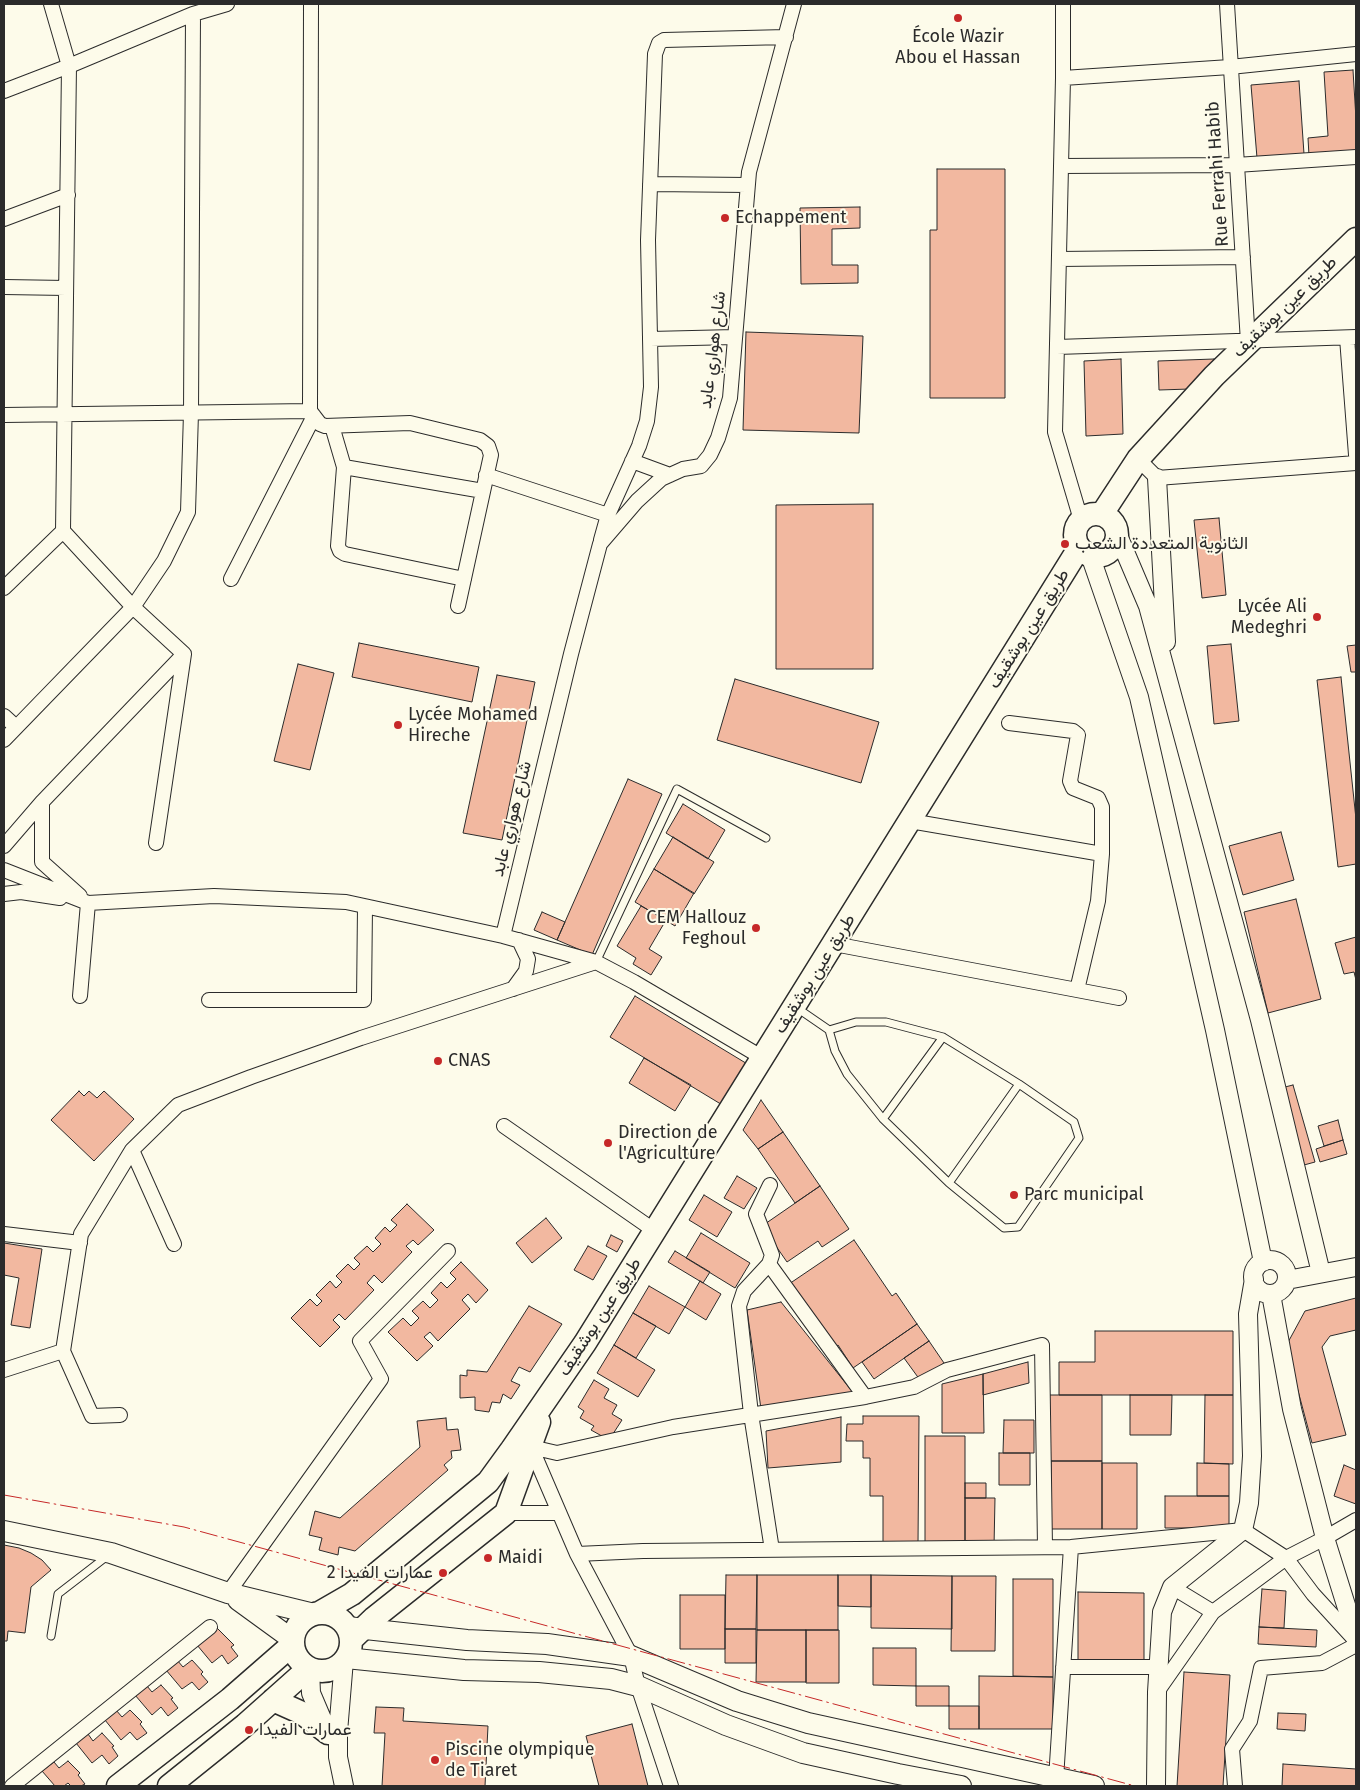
<!DOCTYPE html>
<html>
<head>
<meta charset="utf-8">
<style>
  body { margin:0 }
  #map { position:relative; width:1360px; height:1790px; overflow:hidden; background:#fdfbea; font-family:"Fira Sans",sans-serif }
  canvas { display:block }
  .frame { position:absolute; inset:0; border:5px solid #2b2b2b; pointer-events:none }
</style>
</head>
<body>
<div id="map">
<canvas width="1360" height="1790"></canvas>
<div class="frame"></div>
</div>
<script>
const ctx = document.querySelector('canvas').getContext('2d');
ctx.lineJoin = 'round';
function fill(path, color) { ctx.fillStyle = color; ctx.fill(path, 'evenodd'); }
const poly = rows => new Path2D(rows.map(r => 'M' + r).join(''));
function stroke(path, color, width, dash) { ctx.strokeStyle = color; ctx.lineWidth = width; ctx.lineCap = dash ? 'butt' : 'round'; ctx.setLineDash(dash || []); ctx.stroke(path); }
function drawText(font, color, halo, rows, align = 'center') {
  ctx.font = font + ' "Fira Sans",Vazirmatn,sans-serif'; ctx.lineWidth = 4; ctx.setLineDash([]); ctx.textBaseline = 'middle'; ctx.strokeStyle = halo; ctx.fillStyle = color; for (const [text, x, y, turn = 0] of rows) {
    ctx.save(); ctx.translate(x, y); ctx.rotate((+turn || 0) * Math.PI / 180); ctx.textAlign = isNaN(turn) ? turn : align; if (halo) ctx.strokeText(text, 0, 0); ctx.fillText(text, 0, 0); ctx.restore();
  }
}
const building = poly([
  [1353,70,1356,119,1356,153,1309,156,1308,138,1328,136,1324,72,1353,70],
  [1299,81,1304,154,1257,158,1251,85,1299,81],
  [937,169,1005,169,1005,398,930,398,930,230,937,230,937,169],
  [860,207,860,228,832,229,832,265,858,265,858,283,801,284,800,208,860,207],
  [746,332,863,336,859,433,743,430,746,332],
  [1121,359,1123,434,1086,436,1084,361,1121,359],
  [1214,359,1214,366,1190,389,1159,390,1158,361,1214,359],
  [873,504,873,669,776,669,776,505,873,504],
  [1219,518,1226,595,1202,598,1194,520,1219,518],
  [359,643,479,667,472,702,352,677,359,643],
  [1231,644,1239,721,1214,724,1207,646,1231,644],
  [1356,645,1356,672,1351,672,1347,646,1356,645],
  [298,664,334,673,310,770,274,761,298,664],
  [497,675,535,682,502,840,463,833,497,675],
  [1341,677,1356,819,1356,864,1338,867,1317,680,1341,677],
  [735,679,879,722,861,783,717,740,735,679],
  [628,779,662,794,592,955,557,940,628,779],
  [683,804,725,830,708,859,666,833,683,804],
  [1281,832,1294,880,1243,895,1229,846,1281,832],
  [673,837,714,862,694,894,654,869,673,837],
  [654,869,694,893,675,926,635,902,654,869],
  [1296,899,1321,999,1268,1013,1244,912,1296,899],
  [641,906,666,920,649,949,662,957,651,975,633,964,636,958,617,946,641,906],
  [542,912,565,922,557,940,534,930,542,912],
  [1356,937,1356,980,1354,972,1344,974,1335,943,1356,937],
  [635,996,749,1065,724,1106,610,1037,635,996],
  [644,1058,691,1085,675,1111,629,1083,644,1058],
  [1293,1085,1315,1162,1304,1165,1281,1088,1293,1085],
  [79,1091,84,1096,89,1091,97,1098,104,1091,134,1119,94,1161,51,1120,79,1091],
  [761,1100,783,1132,758,1149,743,1130,761,1100],
  [1338,1120,1343,1140,1324,1146,1318,1126,1338,1120],
  [783,1132,820,1186,795,1203,758,1149,783,1132],
  [1343,1140,1347,1154,1320,1162,1316,1149,1343,1140],
  [737,1176,757,1188,744,1209,724,1198,737,1176],
  [820,1186,849,1229,822,1247,818,1241,787,1262,762,1226,820,1186],
  [704,1195,732,1212,717,1237,689,1220,704,1195],
  [407,1204,434,1230,418,1245,413,1240,406,1246,412,1252,382,1283,374,1275,367,1283,374,1290,345,1320,339,1314,333,1320,340,1327,320,1347,291,1318,310,1299,317,1306,322,1301,316,1295,330,1281,336,1288,342,1282,336,1276,348,1264,354,1270,360,1264,354,1258,367,1246,373,1252,381,1244,375,1238,385,1227,390,1232,397,1225,391,1220,407,1204],
  [546,1218,562,1238,532,1263,516,1243,546,1218],
  [701,1233,750,1263,735,1288,686,1258,701,1233],
  [611,1235,623,1241,617,1252,606,1246,611,1235],
  [854,1240,892,1296,896,1293,917,1324,853,1368,838,1345,833,1349,789,1284,854,1240],
  [4,1243,42,1249,30,1328,11,1325,19,1278,4,1275,4,1243],
  [588,1246,607,1256,593,1280,574,1270,588,1246],
  [675,1251,710,1272,703,1283,668,1262,675,1251],
  [461,1262,488,1290,476,1303,468,1294,462,1300,470,1309,438,1341,430,1332,424,1337,433,1346,417,1361,388,1332,403,1318,411,1326,419,1318,412,1311,423,1301,430,1308,438,1300,431,1293,441,1282,447,1288,456,1279,450,1273,461,1262],
  [700,1281,721,1294,706,1320,685,1307,700,1281],
  [649,1286,685,1307,669,1334,633,1313,649,1286],
  [1356,1298,1356,1330,1330,1336,1322,1347,1346,1435,1312,1443,1286,1346,1305,1311,1356,1298],
  [781,1302,855,1395,761,1409,747,1310,781,1302],
  [529,1306,562,1324,530,1372,519,1367,511,1381,520,1385,511,1399,503,1394,500,1403,492,1402,489,1412,475,1410,475,1397,460,1398,460,1375,467,1376,467,1370,487,1372,529,1306],
  [633,1313,656,1326,636,1358,614,1345,633,1313],
  [917,1324,929,1341,874,1379,862,1362,917,1324],
  [1095,1331,1233,1331,1233,1395,1059,1395,1059,1362,1095,1362,1095,1331],
  [929,1341,944,1363,920,1380,904,1358,929,1341],
  [614,1345,655,1370,638,1397,597,1373,614,1345],
  [1028,1362,1029,1383,983,1395,983,1374,1028,1362],
  [983,1374,984,1433,942,1433,942,1384,983,1374],
  [594,1380,609,1389,604,1398,617,1405,612,1414,622,1420,609,1440,591,1430,594,1426,580,1418,584,1411,578,1407,594,1380],
  [1049,1395,1102,1395,1102,1461,1048,1461,1049,1395],
  [1130,1395,1172,1395,1171,1435,1130,1435,1130,1395],
  [1205,1395,1233,1395,1233,1464,1204,1463,1205,1395],
  [863,1416,919,1416,918,1544,883,1544,883,1496,870,1496,870,1458,863,1458,863,1441,846,1441,847,1424,863,1424,863,1416],
  [841,1417,841,1462,768,1468,766,1431,841,1417],
  [446,1418,447,1430,458,1429,461,1450,451,1451,452,1458,444,1465,448,1470,355,1551,339,1547,338,1555,319,1550,322,1538,309,1535,315,1511,340,1518,420,1447,417,1421,446,1418],
  [1004,1420,1034,1420,1034,1453,1003,1453,1004,1420],
  [925,1436,965,1436,965,1547,925,1547,925,1436],
  [999,1453,1030,1453,1030,1485,999,1485,999,1453],
  [1051,1461,1102,1461,1102,1529,1051,1529,1051,1461],
  [1102,1463,1137,1463,1137,1529,1102,1529,1102,1463],
  [1197,1463,1229,1464,1229,1496,1197,1496,1197,1463],
  [1344,1465,1356,1470,1356,1504,1334,1496,1344,1465],
  [965,1483,986,1483,986,1498,965,1498,965,1483],
  [1165,1496,1229,1496,1229,1528,1165,1528,1165,1496],
  [965,1498,995,1498,994,1547,965,1547,965,1498],
  [4,1545,19,1548,31,1553,42,1560,51,1570,31,1587,25,1633,8,1631,7,1641,4,1641,4,1545],
  [726,1575,757,1575,756,1629,725,1629,726,1575],
  [757,1575,838,1575,838,1630,757,1630,757,1575],
  [838,1575,871,1575,871,1607,838,1606,838,1575],
  [871,1575,952,1576,952,1629,871,1628,871,1575],
  [952,1576,996,1576,995,1651,951,1651,952,1576],
  [1013,1579,1053,1579,1053,1677,1013,1676,1013,1579],
  [1262,1589,1286,1591,1284,1628,1259,1627,1262,1589],
  [1078,1592,1144,1593,1144,1661,1078,1660,1078,1592],
  [680,1595,725,1595,725,1649,680,1649,680,1595],
  [1259,1627,1317,1630,1316,1647,1258,1644,1259,1627],
  [217,1628,234,1645,231,1647,238,1656,228,1664,222,1655,212,1663,197,1645,217,1628],
  [725,1629,756,1629,756,1663,725,1663,725,1629],
  [757,1630,806,1630,806,1682,756,1682,757,1630],
  [806,1630,839,1630,839,1683,806,1683,806,1630],
  [873,1648,916,1648,916,1686,873,1685,873,1648],
  [177,1660,183,1667,192,1660,203,1672,201,1674,208,1682,199,1690,192,1682,182,1689,166,1670,177,1660],
  [1184,1672,1230,1675,1223,1786,1177,1786,1184,1672],
  [979,1676,1053,1677,1053,1729,979,1729,979,1676],
  [161,1685,173,1698,171,1699,178,1708,168,1716,161,1707,152,1715,135,1695,147,1686,152,1692,161,1685],
  [916,1686,949,1686,949,1706,916,1706,916,1686],
  [949,1706,979,1706,979,1729,949,1729,949,1706],
  [376,1707,404,1708,403,1721,488,1726,485,1786,382,1786,385,1733,374,1733,376,1707],
  [116,1710,122,1717,130,1710,142,1722,140,1724,147,1733,137,1740,130,1732,121,1740,105,1720,116,1710],
  [1278,1713,1306,1714,1305,1731,1277,1729,1278,1713],
  [632,1724,648,1786,599,1786,586,1736,632,1724],
  [102,1733,114,1746,112,1747,118,1756,109,1764,102,1755,92,1763,76,1743,88,1734,93,1741,102,1733],
  [68,1761,80,1773,78,1775,85,1784,81,1786,71,1786,68,1783,64,1786,55,1786,42,1771,54,1762,59,1768,68,1761],
  [1283,1764,1356,1769,1356,1786,1282,1786,1283,1764]
]);
fill(building, '#f2b8a0');
stroke(building, '#2b2b2b', 1);
const service = poly([
  [596,962,677,789,766,838],
  [797,1008,829,1030,835,1051,847,1074,883,1119,949,1183,1004,1228,1018,1227,1079,1138,1074,1122,1019,1084,943,1037,886,1022,856,1022,829,1030],
  [883,1119,943,1037],
  [949,1183,1019,1084],
  [51,1636,58,1594,106,1557]
]);
const minor = poly([
  [51,4,69,66,63,531,133,607,184,654],
  [1063,4,1063,78,1055,432,1081,520],
  [1227,4,1248,342],
  [1063,78,1230,67,1356,54],
  [4,91,69,66,193,14,227,4],
  [1061,166,1236,165,1356,157],
  [650,184,747,185],
  [4,219,68,195],
  [1059,259,1243,257],
  [4,287,66,288],
  [1347,338,1356,455],
  [650,339,735,337],
  [1057,347,1356,337],
  [310,411,320,424,325,426,410,423,480,440,488,446,491,455,458,606],
  [4,415,310,411,311,4],
  [332,426,344,467,338,546,340,551,345,554,464,579],
  [1138,459,1157,478,1356,463],
  [632,461,670,475],
  [344,467,483,491],
  [486,475,608,515],
  [601,540,608,515,639,446,647,421,651,387,648,240,655,54,659,43,664,40,786,37],
  [231,579,314,416],
  [4,588,63,531],
  [4,716,16,727],
  [1009,723,1073,731,1078,735,1070,781,1073,788,1098,798,1102,807,1102,854],
  [4,740,133,607,164,561,188,512,191,413,193,14],
  [42,802,42,862,80,896],
  [156,843,184,654],
  [4,846,42,802,184,654],
  [4,870,88,903,214,896,346,902,503,936,596,962,634,982,763,1058],
  [4,894,21,892,60,898],
  [503,936,571,654,600,544,637,501,661,479,683,469,701,466,710,455,718,438,730,398,749,172,794,4],
  [834,944,1077,990,1098,901,1102,854,910,821],
  [513,989,526,971,528,959,519,940],
  [1077,990,1119,998],
  [80,996,88,903],
  [209,1000,364,1000,365,907],
  [504,1126,655,1231],
  [132,1150,174,1244],
  [770,1185,756,1214,772,1255,769,1264,744,1291,739,1306,751,1414,772,1550],
  [4,1234,80,1243],
  [769,1264,865,1397],
  [4,1370,63,1351],
  [120,1415,92,1416,63,1351,81,1234,132,1150,178,1105,251,1077,361,1038,596,962],
  [531,1447,557,1453,673,1427,865,1397,914,1387,947,1370,1042,1345,1045,1547],
  [531,1447,577,1554,631,1656,638,1686,671,1786],
  [506,1513,559,1513],
  [577,1554,643,1551,1071,1547,1243,1530,1286,1558,1313,1594,1356,1641],
  [1172,1587,1213,1612],
  [228,1593,381,1379,360,1341,448,1251],
  [1063,1667,1159,1667],
  [1157,1692,1213,1612,1286,1558,1325,1538,1356,1520],
  [1056,1779,1071,1547],
  [12,1786,210,1627],
  [1235,1786,1232,1749,1250,1721,1261,1668,1322,1663,1356,1645]
]);
const tertiary = poly([
  [1157,478,1166,642],
  [1117,533,1148,606,1260,1020,1321,1273],
  [1090,555,1139,697,1215,1030,1263,1262],
  '1253 1277a17 17 0 1 1 34 0a17 17 0 1 1-34 0Z',
  [1287,1280,1356,1267],
  [1271,1294,1292,1409,1325,1538,1356,1637],
  [310,1669,311,1693,328,1733],
  [344,1786,338,1757,338,1732,344,1660],
  [1156,1786,1157,1692,1162,1612,1172,1587,1243,1530,1249,1503,1252,1456,1248,1314,1254,1279]
]);
const secondary = poly([
  [4,1531,111,1553,228,1593,314,1614],
  [238,1600,293,1640],
  [347,1627,467,1640,547,1644,631,1656,737,1701,808,1723,1094,1786],
  [346,1658,464,1670,539,1672,611,1679,638,1686,726,1725,803,1753,898,1774,961,1786]
]);
const primary = poly([
  [1102,514,1138,459,1214,376,1356,239],
  '1075 535a21 21 0 1 1 42 0a21 21 0 1 1-42 0Z',
  [319,1613,352,1594,488,1482,512,1449,585,1343,1079,548],
  '293 1642a29 29 0 1 1 58 0a29 29 0 1 1-58 0Z',
  [351,1640,374,1618,506,1513,539,1422],
  [273,1700,302,1713,328,1733],
  [118,1786,230,1699,293,1644],
  [169,1786,245,1725,309,1668]
]);
stroke(service, '#2b2b2b', 9);
stroke(minor, '#2b2b2b', 16);
stroke(tertiary, '#2b2b2b', 20);
stroke(secondary, '#2b2b2b', 22);
stroke(primary, '#2b2b2b', 25);
stroke(service, '#fdfbea', 7);
stroke(minor, '#fdfbea', 14);
stroke(tertiary, '#fdfbea', 18);
stroke(secondary, '#fdfbea', 20);
stroke(primary, '#fdfbea', 22);
stroke(poly([
  [4,1495,184,1527,1135,1786]
]), '#c62828', 1, [18, 4, 2.5, 4]);
for (const [x, y, r, color] of [
  [958,18,5,"#c62828"],
  [725,218,5,"#c62828"],
  [1065,544,5,"#c62828"],
  [1317,617,5,"#c62828"],
  [398,725,5,"#c62828"],
  [756,928,5,"#c62828"],
  [438,1061,5,"#c62828"],
  [608,1143,5,"#c62828"],
  [1014,1195,5,"#c62828"],
  [488,1558,5,"#c62828"],
  [443,1573,5,"#c62828"],
  [249,1730,5,"#c62828"],
  [435,1760,5,"#c62828"]
]) { const dot = new Path2D(); dot.arc(x, y, r, 0, 2 * Math.PI); ctx.fillStyle = color; ctx.fill(dot); stroke(dot, '#fdfbea', 2); }
drawText('18px', '#2b2b2b', '#fdfbea', [
  ["École Wazir",958,37,"center"],
  ["Abou el Hassan",958,58,"center"],
  ["Echappement",735,218],
  ["الثانوية المتعددة الشعب",1075,544],
  ["Lycée Ali",1307,607,"right"],
  ["Medeghri",1307,628,"right"],
  ["Lycée Mohamed",408,715],
  ["Hireche",408,736],
  ["CEM Hallouz",746,918,"right"],
  ["Feghoul",746,939,"right"],
  ["CNAS",448,1061],
  ["Direction de",618,1133],
  ["l'Agriculture",618,1154],
  ["Parc municipal",1024,1195],
  ["Maidi",498,1558],
  ["عمارات الفيدا 2",433,1573,"right"],
  ["عمارات الفيدا",259,1730],
  ["Piscine olympique",445,1750],
  ["de Tiaret",445,1771]
], 'left');
drawText('18px', '#2b2b2b', '#fdfbea', [
  ["Rue Ferrahi Habib",1218,174,-94],
  ["طريق عين بوشقيف",1285,307,-44],
  ["شارع هواري عابد",713,350,-83],
  ["طريق عين بوشقيف",1029,629,-58],
  ["شارع هواري عابد",512,819,-76],
  ["طريق عين بوشقيف",815,974,-58],
  ["طريق عين بوشقيف",600,1317,-57]
]);
</script>
</body>
</html>
